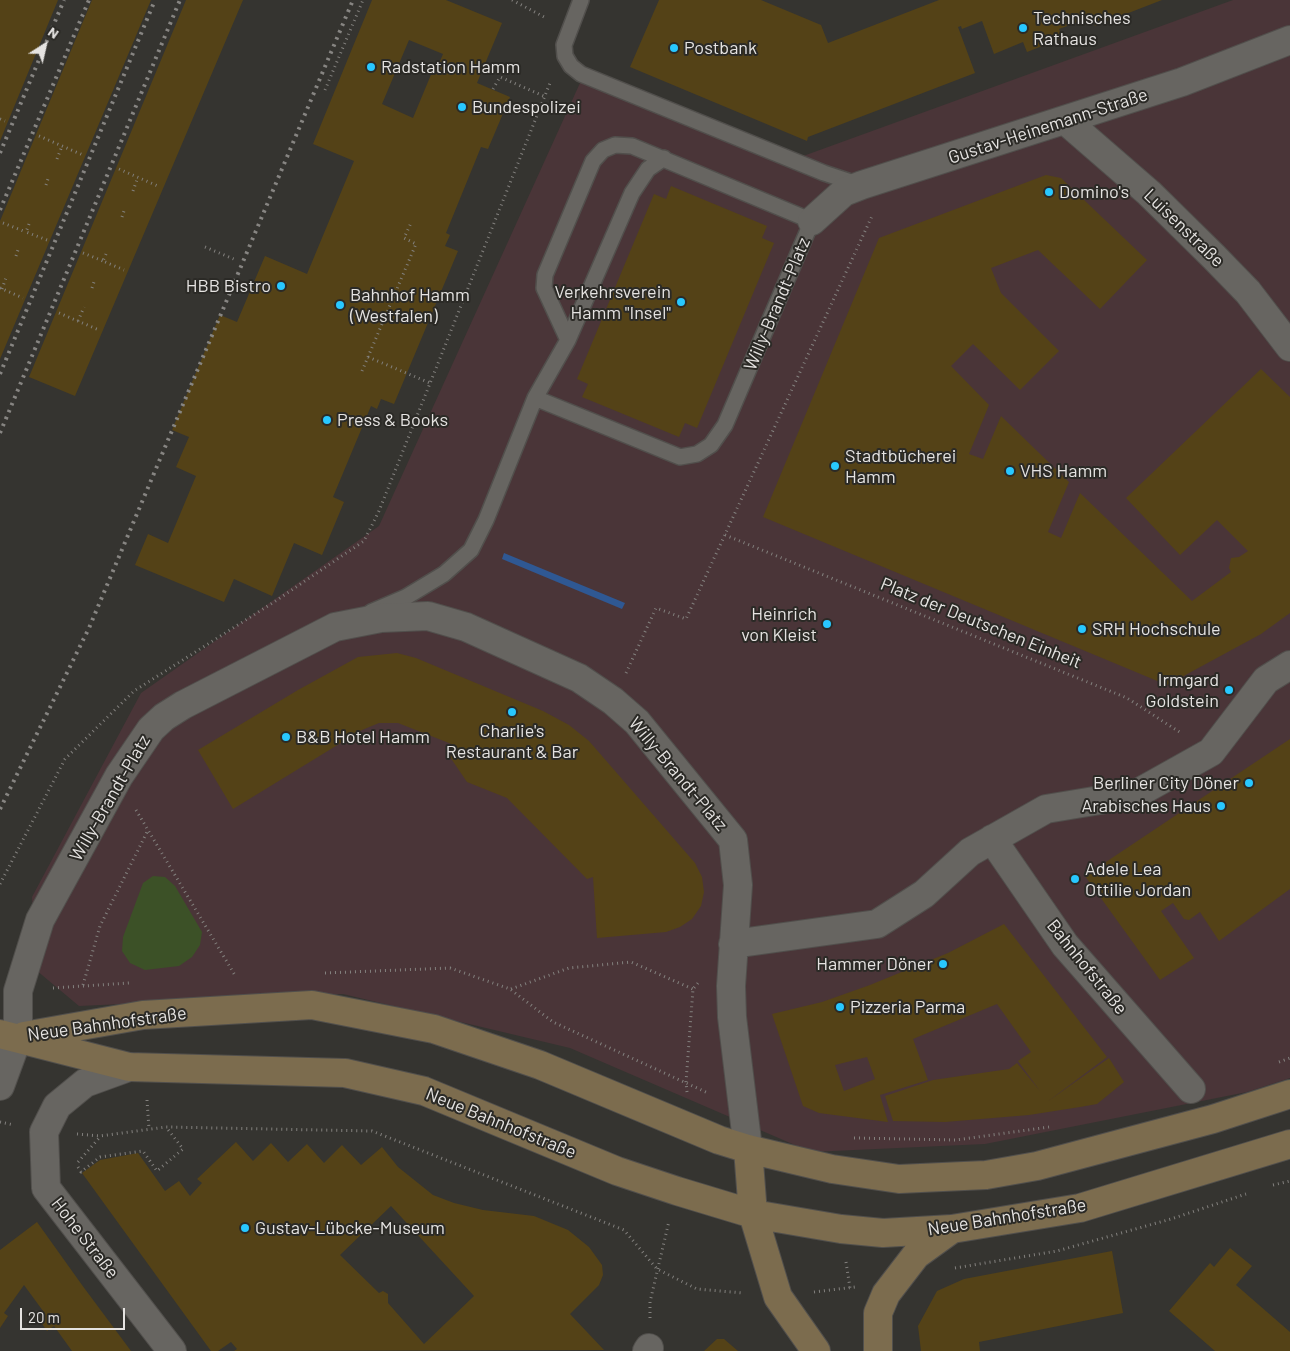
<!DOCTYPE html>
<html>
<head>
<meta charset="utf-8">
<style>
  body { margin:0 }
  #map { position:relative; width:1290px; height:1351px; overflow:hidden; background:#353430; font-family:Barlow,sans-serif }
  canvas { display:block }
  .north { position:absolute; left:20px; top:20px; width:50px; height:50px; -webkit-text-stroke:4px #2b2a26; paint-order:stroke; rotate:35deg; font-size:14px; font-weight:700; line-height:20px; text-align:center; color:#e5e3e1 }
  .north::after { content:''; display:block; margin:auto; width:18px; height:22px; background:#e5e3e1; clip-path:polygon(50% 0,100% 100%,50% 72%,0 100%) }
  .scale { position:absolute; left:20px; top:1308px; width:105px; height:22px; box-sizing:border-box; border:2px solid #e5e3e1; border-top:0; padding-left:6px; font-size:15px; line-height:18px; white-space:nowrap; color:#e5e3e1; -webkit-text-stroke:4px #2b2a26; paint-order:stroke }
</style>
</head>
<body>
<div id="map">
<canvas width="1290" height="1351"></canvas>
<div class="north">N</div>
<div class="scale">20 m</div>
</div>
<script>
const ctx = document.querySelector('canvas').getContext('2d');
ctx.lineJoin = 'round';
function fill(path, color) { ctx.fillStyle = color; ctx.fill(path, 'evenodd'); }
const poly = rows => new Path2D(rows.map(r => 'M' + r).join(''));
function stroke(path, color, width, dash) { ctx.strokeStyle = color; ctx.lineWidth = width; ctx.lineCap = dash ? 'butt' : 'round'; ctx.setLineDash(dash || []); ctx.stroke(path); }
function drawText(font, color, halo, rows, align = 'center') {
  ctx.font = font + ' Barlow,sans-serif'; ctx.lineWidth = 4; ctx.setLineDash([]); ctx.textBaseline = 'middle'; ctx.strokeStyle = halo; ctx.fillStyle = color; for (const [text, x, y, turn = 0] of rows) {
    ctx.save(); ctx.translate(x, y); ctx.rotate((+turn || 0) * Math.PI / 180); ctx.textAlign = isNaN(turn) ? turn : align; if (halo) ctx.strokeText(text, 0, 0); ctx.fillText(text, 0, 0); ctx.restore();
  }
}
fill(poly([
  [1233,0,1290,0,1290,1078,1247,1092,985,1144,811,1152,570,1048,343,994,79,1006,36,970,32,897,141,693,379,526,585,72,795,159]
]), '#4a3538');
fill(poly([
  [153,876,165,877,175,886,202,932,200,945,192,957,179,966,145,970,130,963,122,951,123,937,143,883]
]), '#3c5127');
fill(poly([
  [504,553,625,603,622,609,502,559]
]), '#2f5893');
fill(poly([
  [0,0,58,0,0,141],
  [92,0,151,0,0,359,0,221],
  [186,0,243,0,75,396,29,377],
  [372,0,446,0,502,23,477,83,510,97,488,149,481,147,446,233,450,235,445,246,458,251,394,404,381,399,377,409,371,406,333,497,344,502,322,555,294,543,272,596,234,579,224,602,135,565,148,534,168,543,196,476,176,467,189,437,172,430,220,315,237,322,265,256,307,274,354,161,313,144],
  [409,40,443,54,438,66,435,65,413,118,382,104],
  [659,0,761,0,821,25,828,43,939,0,1162,0,1095,26,1092,17,1059,29,1063,38,1027,52,1023,42,994,54,982,21,962,29,961,26,958,27,975,73,808,137,807,141,630,67],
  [1046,175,1061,178,1147,260,1100,309,1038,250,991,268,1001,293,1059,351,1020,390,973,344,951,366,989,405,969,454,983,459,1001,416,1069,482,1048,532,1061,538,1080,493,1192,601,1231,572,1229,568,1231,558,1239,557,1248,551,1217,520,1180,555,1126,498,1261,369,1290,397,1290,613,1261,634,1167,685,763,517,879,238],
  [671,186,767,226,762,238,774,243,697,428,685,423,679,437,582,397,588,384,577,379,654,194,666,199],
  [397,653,416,658,543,711,569,725,589,741,695,863,702,877,704,892,701,906,692,919,680,927,666,932,597,938,593,877,587,879,507,798,467,782,450,757,454,745,398,723,379,723,362,730,233,809,198,750,298,690,358,657],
  [1290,739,1290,889,1219,941,1200,912,1189,920,1184,919,1173,903,1161,911,1194,958,1160,980,1085,876],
  [1004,924,1107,1057,1047,1102,1109,1058,1124,1082,1097,1104,1080,1107,1029,1115,945,1122,893,1121,885,1096,933,1080,1009,1069,1017,1063,1040,1091,1018,1061,1031,1052,997,1004,913,1039,928,1080,880,1095,888,1122,819,1113,803,1106,772,1014,822,1002,870,985,948,953],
  [867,1057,875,1079,844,1091,835,1065],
  [236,1142,253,1161,271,1143,288,1162,307,1144,324,1163,342,1145,361,1165,382,1147,398,1167,433,1195,454,1203,483,1210,534,1216,568,1230,589,1247,602,1265,603,1275,599,1285,570,1314,604,1350,234,1351,237,1349,231,1342,218,1351,211,1351,82,1173,100,1160,138,1153,165,1191,179,1181,190,1196,202,1183,197,1179],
  [391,1206,474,1296,424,1344,388,1303,388,1294,383,1291,379,1293,340,1255],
  [37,1222,82,1285,131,1351,72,1351,54,1326,47,1331,36,1315,43,1311,24,1285,4,1313,8,1316,0,1328,0,1250],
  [1230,1248,1252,1266,1236,1285,1290,1332,1290,1351,1215,1351,1169,1311,1210,1263,1214,1267],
  [1112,1251,1123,1313,979,1342,980,1351,921,1351,918,1326,937,1291,964,1279],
  [717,1339,724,1339,738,1351,704,1351]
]), '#544217');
const lane = poly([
  [581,0,564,45,565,56,571,66,581,74,824,173,860,185],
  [535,398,680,457,697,454,711,445,725,425,812,221,632,146,615,145,603,150,593,161,545,275,544,288,568,340],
  [371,612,406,597,444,574,471,550,486,520,535,398,568,340,632,193,648,169,664,158]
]);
const street = poly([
  [1066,121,1149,193,1214,257,1248,292,1290,347],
  [812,221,844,192,862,185,1182,82,1290,40],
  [992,839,1065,945,1191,1089],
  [733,944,877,924,924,894,970,852,1046,809,1136,794,1211,752,1266,680,1290,665],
  [129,1067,85,1083,57,1106,44,1132,46,1188,172,1351],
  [0,1086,18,1037,18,991,40,920,119,776,151,729,164,717,183,705,335,627,381,618,428,616,466,627,579,678,613,701,637,722,733,840,738,885,731,986,732,1017,748,1149],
  [647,1351,649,1348]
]);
const secondary = poly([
  [0,1034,129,1067,345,1073,424,1091,617,1171,677,1191,753,1214,841,1229,883,1233,952,1229,1080,1208,1290,1144],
  [24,1036,143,1015,312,1005,434,1029,540,1065,719,1140,748,1149,832,1169,899,1179,986,1175,1037,1166,1213,1119,1290,1094],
  [748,1149,753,1214,778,1297,816,1351],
  [878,1351,878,1313,886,1294,916,1255,952,1229]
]);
stroke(lane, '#514f4c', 18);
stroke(street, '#514f4c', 30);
stroke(secondary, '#514f4c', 30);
stroke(poly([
  [512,0,546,18],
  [493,89,500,77,546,97],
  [325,90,363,0],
  [0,119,5,121],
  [39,136,83,155],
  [57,159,62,146],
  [119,169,160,187],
  [46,185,48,179],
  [133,191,138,177],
  [122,217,124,211],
  [3,223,26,232],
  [29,224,26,232,47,240],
  [205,247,236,260],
  [83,253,103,261],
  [106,254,103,261,124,270],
  [16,256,18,250],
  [0,288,23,298],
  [92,288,94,282],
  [2,289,7,275],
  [59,313,99,330],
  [78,321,84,307],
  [368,357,430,383],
  [362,371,416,244,404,238,411,223],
  [725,535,1127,698,1181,733],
  [626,673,656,608,686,619,872,216],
  [136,810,236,977],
  [0,884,65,759,134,691,274,602,364,541,379,511,550,83],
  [325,973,450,968,510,989,553,1022,708,1093],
  [83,985,100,926,147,832],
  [53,988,129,983],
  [511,989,569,968,631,962,693,989],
  [1279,1062,1290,1058],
  [687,1092,686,1082,693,989,698,983],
  [147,1100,149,1129],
  [0,1122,14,1125],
  [77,1134,100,1136,166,1127,372,1131,624,1230,657,1269,697,1289,743,1293],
  [854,1138,956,1140,1049,1127],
  [78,1162,100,1137],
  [78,1167,81,1172,100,1157,143,1151,157,1171,183,1149,166,1127],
  [1273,1185,1290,1181],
  [846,1262,850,1288],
  [955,1268,1057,1251,1171,1219,1246,1194],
  [814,1292,855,1287],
  [650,1318,650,1302,669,1221]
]), '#83817e', 3, [1, 4]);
stroke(lane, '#676561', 15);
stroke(street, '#676561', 28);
stroke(secondary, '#7c6c4e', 28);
stroke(poly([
  [0,153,64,0],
  [0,210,89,0],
  [0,374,155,0],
  [0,433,180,0],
  [0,809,89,628,353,0]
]), '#878582', 4, [2.5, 5]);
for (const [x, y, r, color] of [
  [1023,28,5,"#28c8ff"],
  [674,48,5,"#28c8ff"],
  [371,67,5,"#28c8ff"],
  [462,107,5,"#28c8ff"],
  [1049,192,5,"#28c8ff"],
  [281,286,5,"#28c8ff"],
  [681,302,5,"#28c8ff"],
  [340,305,5,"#28c8ff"],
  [327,420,5,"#28c8ff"],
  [835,466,5,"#28c8ff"],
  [1010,471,5,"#28c8ff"],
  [827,624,5,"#28c8ff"],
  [1082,629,5,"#28c8ff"],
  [1229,690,5,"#28c8ff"],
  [512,712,5,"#28c8ff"],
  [286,737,5,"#28c8ff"],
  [1249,783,5,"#28c8ff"],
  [1221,806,5,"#28c8ff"],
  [1075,879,5,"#28c8ff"],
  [943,964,5,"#28c8ff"],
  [840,1007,5,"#28c8ff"],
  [245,1228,5,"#28c8ff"]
]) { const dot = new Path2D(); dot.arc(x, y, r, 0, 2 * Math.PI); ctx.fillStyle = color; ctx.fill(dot); stroke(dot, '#2b2a26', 2); }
drawText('18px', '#e5e3e1', '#2b2a26', [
  ["Technisches",1033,18],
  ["Rathaus",1033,39],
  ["Postbank",684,48],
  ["Radstation Hamm",381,67],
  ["Bundespolizei",472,107],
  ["Domino's",1059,192],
  ["HBB Bistro",271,286,"right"],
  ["Verkehrsverein",671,292,"right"],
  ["Hamm \"Insel\"",671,313,"right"],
  ["Bahnhof Hamm",350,295],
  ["(Westfalen)",350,316],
  ["Press & Books",337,420],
  ["Stadtbücherei",845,456],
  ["Hamm",845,477],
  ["VHS Hamm",1020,471],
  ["Heinrich",817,614,"right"],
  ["von Kleist",817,635,"right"],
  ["SRH Hochschule",1092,629],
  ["Irmgard",1219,680,"right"],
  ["Goldstein",1219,701,"right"],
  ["Charlie's",512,731,"center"],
  ["Restaurant & Bar",512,752,"center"],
  ["B&B Hotel Hamm",296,737],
  ["Berliner City Döner",1239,783,"right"],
  ["Arabisches Haus",1211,806,"right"],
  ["Adele Lea",1085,869],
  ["Ottilie Jordan",1085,890],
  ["Hammer Döner",933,964,"right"],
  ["Pizzeria Parma",850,1007],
  ["Gustav-Lübcke-Museum",255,1228]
], 'left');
drawText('18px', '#e5e3e1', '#2b2a26', [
  ["Gustav-Heinemann-Straße",1048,126,-18],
  ["Luisenstraße",1184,228,44],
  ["Willy-Brandt-Platz",777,304,-67],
  ["Platz der Deutschen Einheit",981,623,22],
  ["Willy-Brandt-Platz",678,774,50],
  ["Willy-Brandt-Platz",110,798,-60],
  ["Bahnhofstraße",1087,967,51],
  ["Neue Bahnhofstraße",107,1024,-8],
  ["Neue Bahnhofstraße",501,1123,22],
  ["Neue Bahnhofstraße",1007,1217,-9],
  ["Hohe Straße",85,1238,52]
]);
</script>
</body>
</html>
